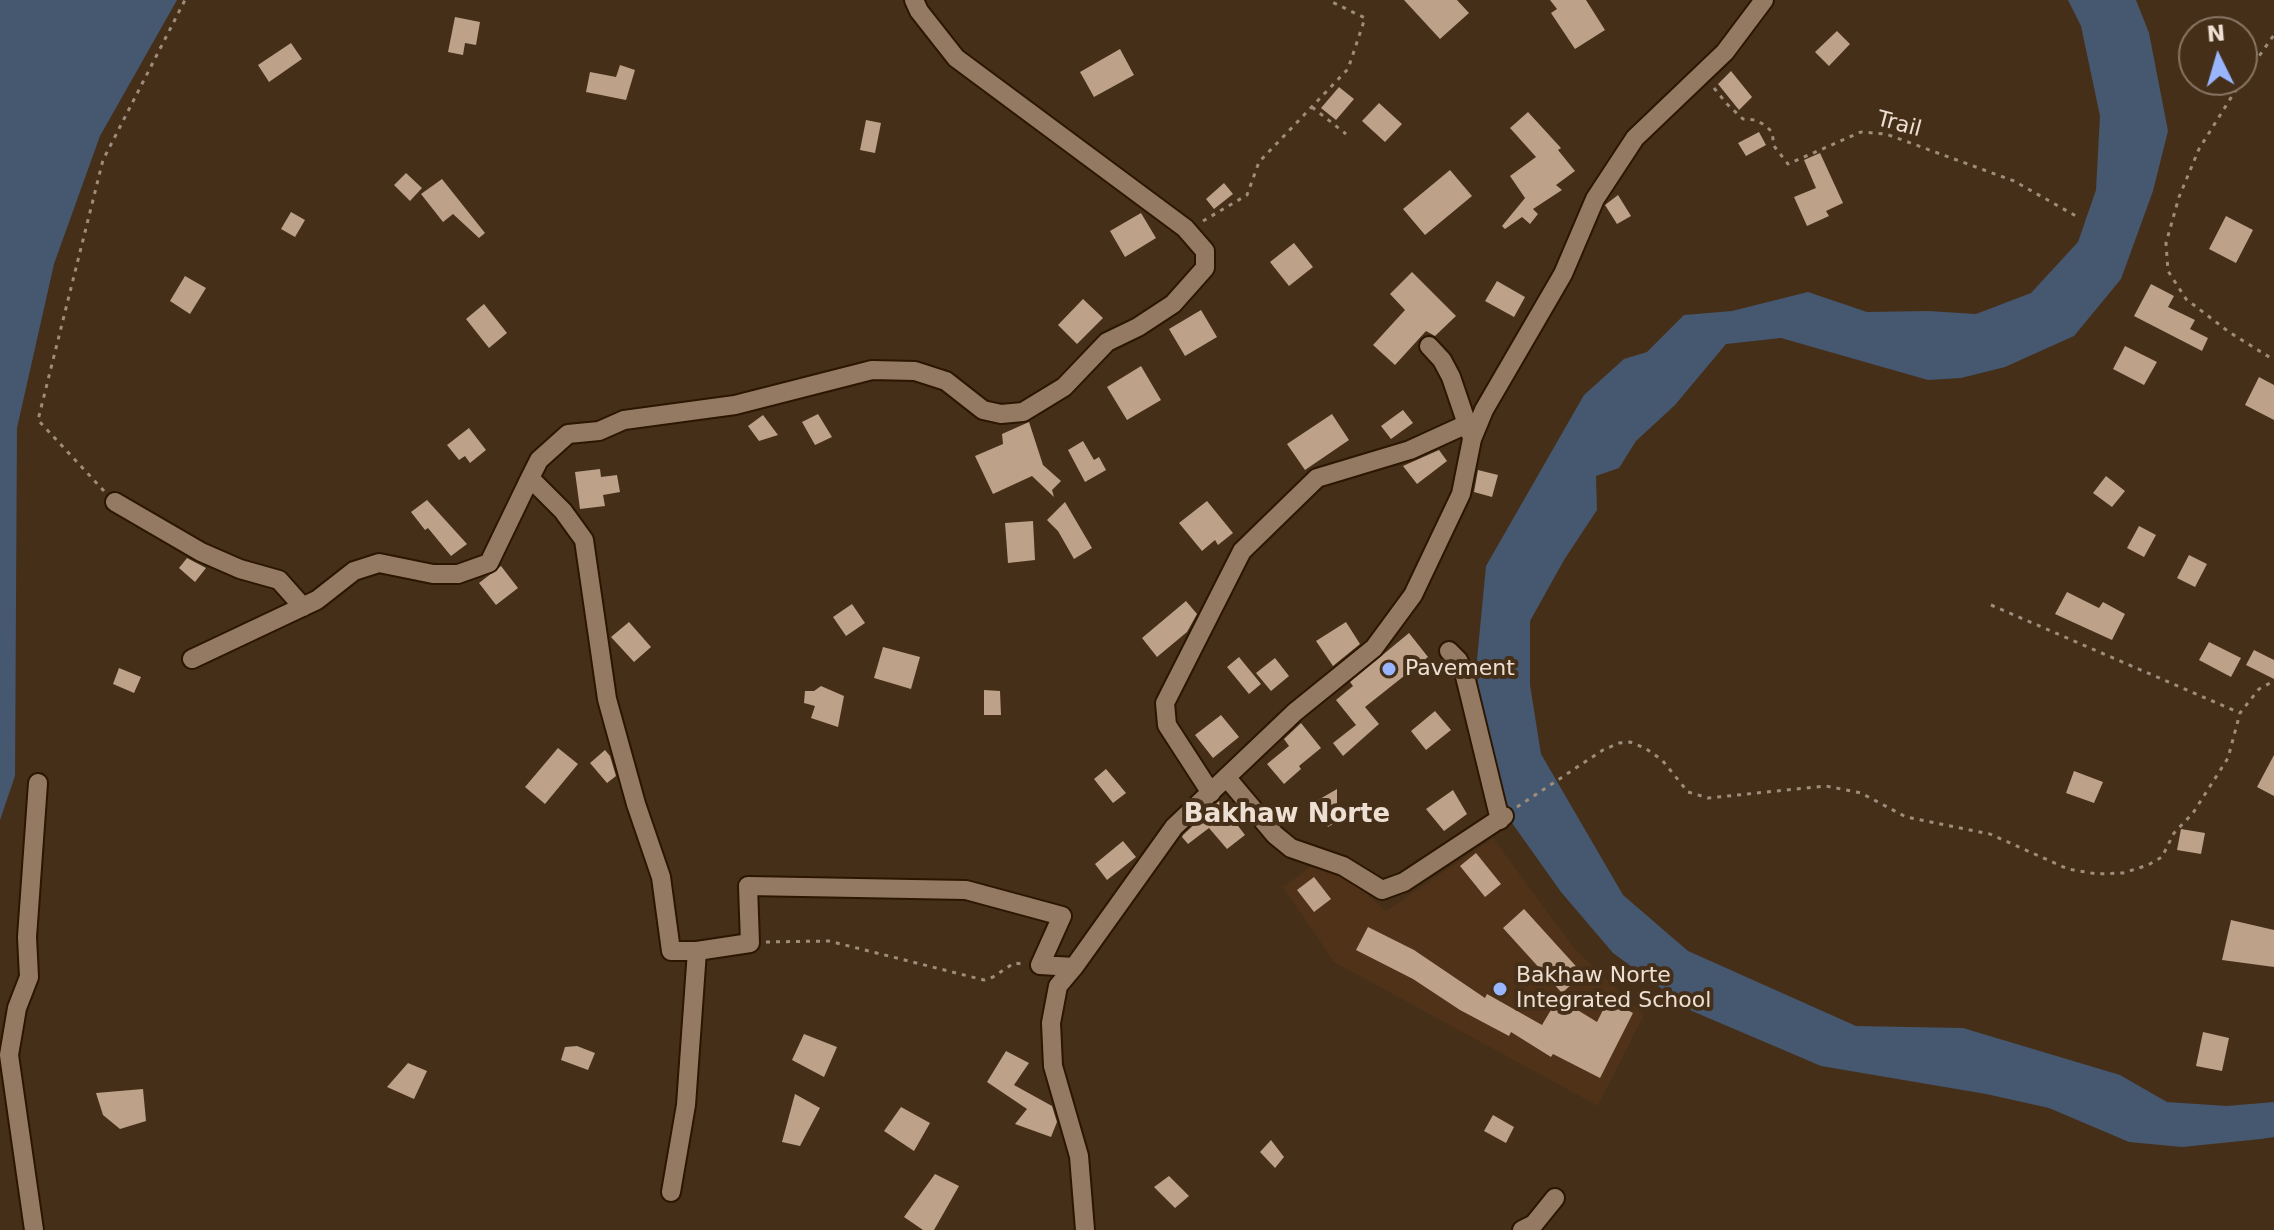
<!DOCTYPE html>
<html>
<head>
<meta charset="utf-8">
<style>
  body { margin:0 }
  #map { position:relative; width:2274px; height:1230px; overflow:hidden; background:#452f19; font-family:"DejaVu Sans",sans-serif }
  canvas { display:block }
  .north { position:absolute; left:2178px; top:16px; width:80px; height:80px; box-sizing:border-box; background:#452f19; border:2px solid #897563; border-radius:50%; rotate:355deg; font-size:22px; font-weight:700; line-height:32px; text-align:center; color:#eedfd3 }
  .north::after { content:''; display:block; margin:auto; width:28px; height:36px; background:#98b5fd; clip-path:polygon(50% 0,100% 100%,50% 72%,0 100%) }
</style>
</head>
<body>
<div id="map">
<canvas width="2274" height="1230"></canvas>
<div class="north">N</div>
</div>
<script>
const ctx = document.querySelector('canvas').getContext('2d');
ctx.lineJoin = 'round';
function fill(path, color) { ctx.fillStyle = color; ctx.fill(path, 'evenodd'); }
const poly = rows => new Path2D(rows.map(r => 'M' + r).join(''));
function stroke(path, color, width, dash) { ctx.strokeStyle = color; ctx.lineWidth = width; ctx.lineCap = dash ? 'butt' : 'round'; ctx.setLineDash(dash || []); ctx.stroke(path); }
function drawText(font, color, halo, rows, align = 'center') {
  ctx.font = font + ' "DejaVu Sans",sans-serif'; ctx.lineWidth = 8; ctx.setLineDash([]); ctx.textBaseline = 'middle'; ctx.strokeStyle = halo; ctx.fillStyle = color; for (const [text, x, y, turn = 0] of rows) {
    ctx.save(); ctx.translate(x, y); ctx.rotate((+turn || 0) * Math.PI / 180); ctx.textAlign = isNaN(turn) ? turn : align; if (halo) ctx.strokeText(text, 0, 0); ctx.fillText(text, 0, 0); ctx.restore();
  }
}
fill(poly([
  [1493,838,1575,949,1644,1015,1598,1106,1334,962,1283,887,1312,866,1341,871,1386,911]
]), '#4f3217');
fill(poly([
  [0,0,177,0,100,136,54,264,17,428,15,776,0,820],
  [2068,0,2136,0,2149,33,2168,131,2153,191,2121,279,2074,336,2005,367,1961,378,1928,380,1781,338,1726,344,1675,405,1636,441,1619,468,1596,476,1597,510,1564,560,1530,621,1530,685,1541,754,1623,895,1688,951,1856,1026,1963,1028,2120,1075,2167,1102,2227,1106,2274,1102,2274,1137,2261,1139,2182,1147,2129,1142,2049,1108,1986,1094,1821,1066,1692,1011,1613,953,1561,892,1512,823,1490,761,1476,670,1486,566,1584,395,1624,359,1647,352,1684,315,1732,311,1808,292,1867,312,1928,311,1976,314,2031,293,2078,242,2096,190,2100,116,2081,26]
]), '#465770');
fill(poly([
  [1404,0,1457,0,1469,13,1440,39],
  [1550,0,1586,0,1605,30,1575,49,1551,13,1557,9],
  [455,17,480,22,476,45,465,43,463,55,448,52],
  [1837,31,1850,44,1829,66,1815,52],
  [291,43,302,59,269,82,258,65],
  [1120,49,1134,75,1094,97,1080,72],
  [620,65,635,70,626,100,586,92,590,72,616,77],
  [1731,71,1752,97,1739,110,1718,84],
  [1339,87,1354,99,1336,120,1321,108],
  [1379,103,1402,124,1385,142,1362,121],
  [1528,112,1561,148,1558,150,1575,171,1556,185,1562,190,1533,209,1538,214,1530,224,1522,217,1505,229,1502,226,1525,198,1510,176,1536,157,1510,128],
  [866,120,881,123,875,153,860,150],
  [1759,132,1766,145,1746,156,1738,143],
  [1820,153,1843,203,1826,211,1829,216,1807,226,1794,197,1816,188,1804,160],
  [1450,170,1472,196,1425,235,1403,209],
  [406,173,422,188,410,201,394,185],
  [442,179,485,233,479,238,453,214,443,222,421,194],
  [1224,183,1233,194,1214,209,1206,199],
  [1618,195,1631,216,1617,224,1605,205],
  [291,212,305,220,295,237,281,229],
  [1141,213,1156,238,1125,257,1110,231],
  [2226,216,2253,230,2236,263,2209,249],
  [1294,243,1313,267,1289,286,1270,262],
  [1412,272,1456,316,1435,336,1426,331,1395,365,1373,345,1405,310,1390,294],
  [185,276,206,288,190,314,170,301],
  [1497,281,1525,297,1514,317,1485,301],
  [2151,284,2174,296,2168,307,2195,320,2190,329,2208,338,2202,351,2134,316],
  [1083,299,1103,318,1077,344,1058,325],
  [484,304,507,333,489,348,466,319],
  [1201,310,1217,337,1185,356,1169,329],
  [2125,346,2157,362,2144,385,2113,369],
  [1141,366,1161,400,1127,420,1107,387],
  [2259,377,2274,385,2274,420,2245,405],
  [1403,410,1413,423,1391,439,1381,426],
  [818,414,832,437,815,445,802,422],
  [1332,414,1349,440,1305,470,1287,444],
  [763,415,778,435,759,441,748,426],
  [1029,422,1043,465,1061,481,1052,490,1054,497,1032,476,993,494,975,456,1003,444,1002,434],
  [469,428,486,450,470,463,465,456,459,460,447,445],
  [1083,441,1094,460,1099,457,1106,470,1085,482,1068,450],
  [1439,450,1447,461,1417,484,1403,466],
  [600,469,601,477,617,475,620,492,603,495,605,506,580,509,575,472],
  [1478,470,1498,475,1492,497,1474,492],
  [2106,476,2125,491,2112,507,2093,493],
  [427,500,467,544,451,556,428,528,425,530,411,512],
  [1207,501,1233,533,1218,545,1215,540,1202,551,1179,523],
  [1065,502,1092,548,1074,559,1058,531,1047,520],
  [1033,521,1035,560,1008,563,1005,523],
  [2139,526,2156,535,2144,557,2127,548],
  [2189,555,2207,564,2195,587,2177,578],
  [187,558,206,568,195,582,179,568],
  [501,566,518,588,496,605,479,583],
  [2067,592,2099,608,2103,602,2125,614,2112,640,2055,614],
  [1186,601,1197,614,1187,632,1157,657,1142,638],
  [852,604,865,623,846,636,833,617],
  [629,622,651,647,634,662,611,637],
  [1346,622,1360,644,1333,666,1316,641],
  [1409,633,1428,657,1365,707,1379,724,1343,756,1333,743,1356,725,1336,700,1353,686,1350,682],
  [2209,642,2241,658,2231,677,2199,660],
  [883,647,920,657,911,689,874,678],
  [2254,650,2274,660,2274,679,2246,665],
  [1239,657,1261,684,1249,694,1227,667],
  [1275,658,1289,676,1271,691,1256,673],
  [119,668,141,677,134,693,113,684],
  [821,686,844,696,838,727,811,718,815,706,804,703,805,691,814,691],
  [984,690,1000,691,1001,715,984,715],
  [1435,711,1451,730,1426,750,1411,731],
  [1221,715,1239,737,1213,758,1195,735],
  [1301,723,1321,748,1299,766,1301,769,1284,784,1267,764,1289,746,1284,739],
  [558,748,578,764,545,804,525,787],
  [605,750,610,756,616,776,607,783,590,763],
  [2274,755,2274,796,2257,787],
  [1106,769,1126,793,1113,803,1094,779],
  [2074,771,2103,782,2094,803,2066,793],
  [1337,789,1337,806,1344,817,1328,827,1313,803],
  [1453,790,1467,814,1444,831,1426,809],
  [1219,801,1245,835,1227,849,1209,828,1188,844,1182,837,1183,835],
  [2181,829,2205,833,2201,854,2177,850],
  [1123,841,1136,857,1107,880,1095,864],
  [1476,853,1501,884,1485,897,1460,866],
  [1314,877,1331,899,1314,912,1297,890],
  [1524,909,1583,974,1562,993,1503,928],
  [2231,920,2274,930,2274,967,2222,960],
  [1368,927,1414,950,1485,998,1487,994,1542,1025,1558,998,1597,1022,1608,1000,1633,1013,1600,1078,1553,1054,1551,1057,1511,1032,1509,1036,1460,1010,1413,979,1356,950],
  [2203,1032,2229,1038,2222,1071,2196,1066],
  [804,1034,837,1047,824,1077,792,1060],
  [577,1046,595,1053,588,1070,561,1060,565,1047],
  [1006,1051,1029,1063,1014,1085,1052,1106,1057,1122,1051,1137,1015,1124,1027,1109,987,1082],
  [408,1063,427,1071,414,1099,387,1087],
  [143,1089,146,1121,120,1129,103,1115,96,1093],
  [795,1094,820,1108,800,1146,782,1142],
  [901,1107,930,1123,914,1151,884,1131],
  [1493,1115,1514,1127,1506,1143,1484,1131],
  [1271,1140,1284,1157,1275,1168,1260,1152],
  [935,1174,959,1186,934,1230,923,1230,904,1217],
  [1169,1176,1189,1196,1175,1208,1154,1187]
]), '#bda189');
const minor = poly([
  [914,0,919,11,956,58,1185,228,1205,251,1205,268,1173,304,1138,327,1107,342,1064,387,1023,412,1001,414,983,410,946,381,915,371,872,370,735,405,624,420,599,431,568,434,539,460,530,478,563,511,584,540,607,699,636,804,661,877,671,951,697,951,750,943,748,886,966,890,1062,916,1040,965,1074,967],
  [1429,346,1442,360,1451,377,1470,433],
  [115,502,201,552,240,569,279,580,303,607],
  [1449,651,1458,660,1464,672,1500,820],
  [192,659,317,600,354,571,379,563,433,574,458,574,489,563,530,478],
  [1227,778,1275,835,1291,848,1343,866,1382,890,1404,882,1504,816],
  [1211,793,1167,725,1165,703,1242,551,1317,478,1410,450,1467,424],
  [671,1192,686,1105,697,951],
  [34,1230,9,1055,17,1008,29,977,27,937,38,783],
  [1085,1230,1079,1156,1053,1066,1051,1023,1058,986,1074,967,1174,827,1295,712,1374,648,1413,595,1461,494,1472,439,1484,410,1563,274,1595,199,1635,138,1725,52,1764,0],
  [1522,1230,1534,1224,1555,1198]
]);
stroke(minor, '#2b1602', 22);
stroke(poly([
  [2242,80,2199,149,2179,197,2166,243,2168,271,2186,299,2229,332,2274,360],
  [2242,80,2274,35],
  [1714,88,1727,104,1743,119,1756,120,1766,126,1772,132,1774,146,1788,164,1861,132,1886,134,2014,181,2076,216],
  [1312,107,1346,134],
  [1203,221,1247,195,1259,162,1348,69,1365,18,1328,0],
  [104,491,38,420,103,160,185,0],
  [1991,605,2240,713],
  [1517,807,1603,750,1619,743,1630,742,1645,748,1662,760,1688,792,1708,798,1826,786,1861,793,1906,817,1990,834,2068,869,2097,874,2123,873,2148,865,2162,857,2174,833,2193,813,2228,758,2240,713,2259,689,2274,681],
  [766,942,829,941,984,980,993,977,1014,963,1024,964]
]), '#9f8d7c', 3, [4, 6]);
stroke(minor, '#957a63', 18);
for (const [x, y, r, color] of [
  [1389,669,8,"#98b5fd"],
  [1500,989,8,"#98b5fd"]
]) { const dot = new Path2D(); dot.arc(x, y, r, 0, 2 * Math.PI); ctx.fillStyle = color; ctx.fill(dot); stroke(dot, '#452f19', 3); }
drawText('22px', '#eedfd3', '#452f19', [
  ["Trail",1899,125,15]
]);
drawText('22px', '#eedfd3', '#452f19', [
  ["Pavement",1405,669],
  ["Bakhaw Norte",1516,976],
  ["Integrated School",1516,1001]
], 'left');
drawText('bold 26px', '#eedfd3', '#452f19', [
  ["Bakhaw Norte",1287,815]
]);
</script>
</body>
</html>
